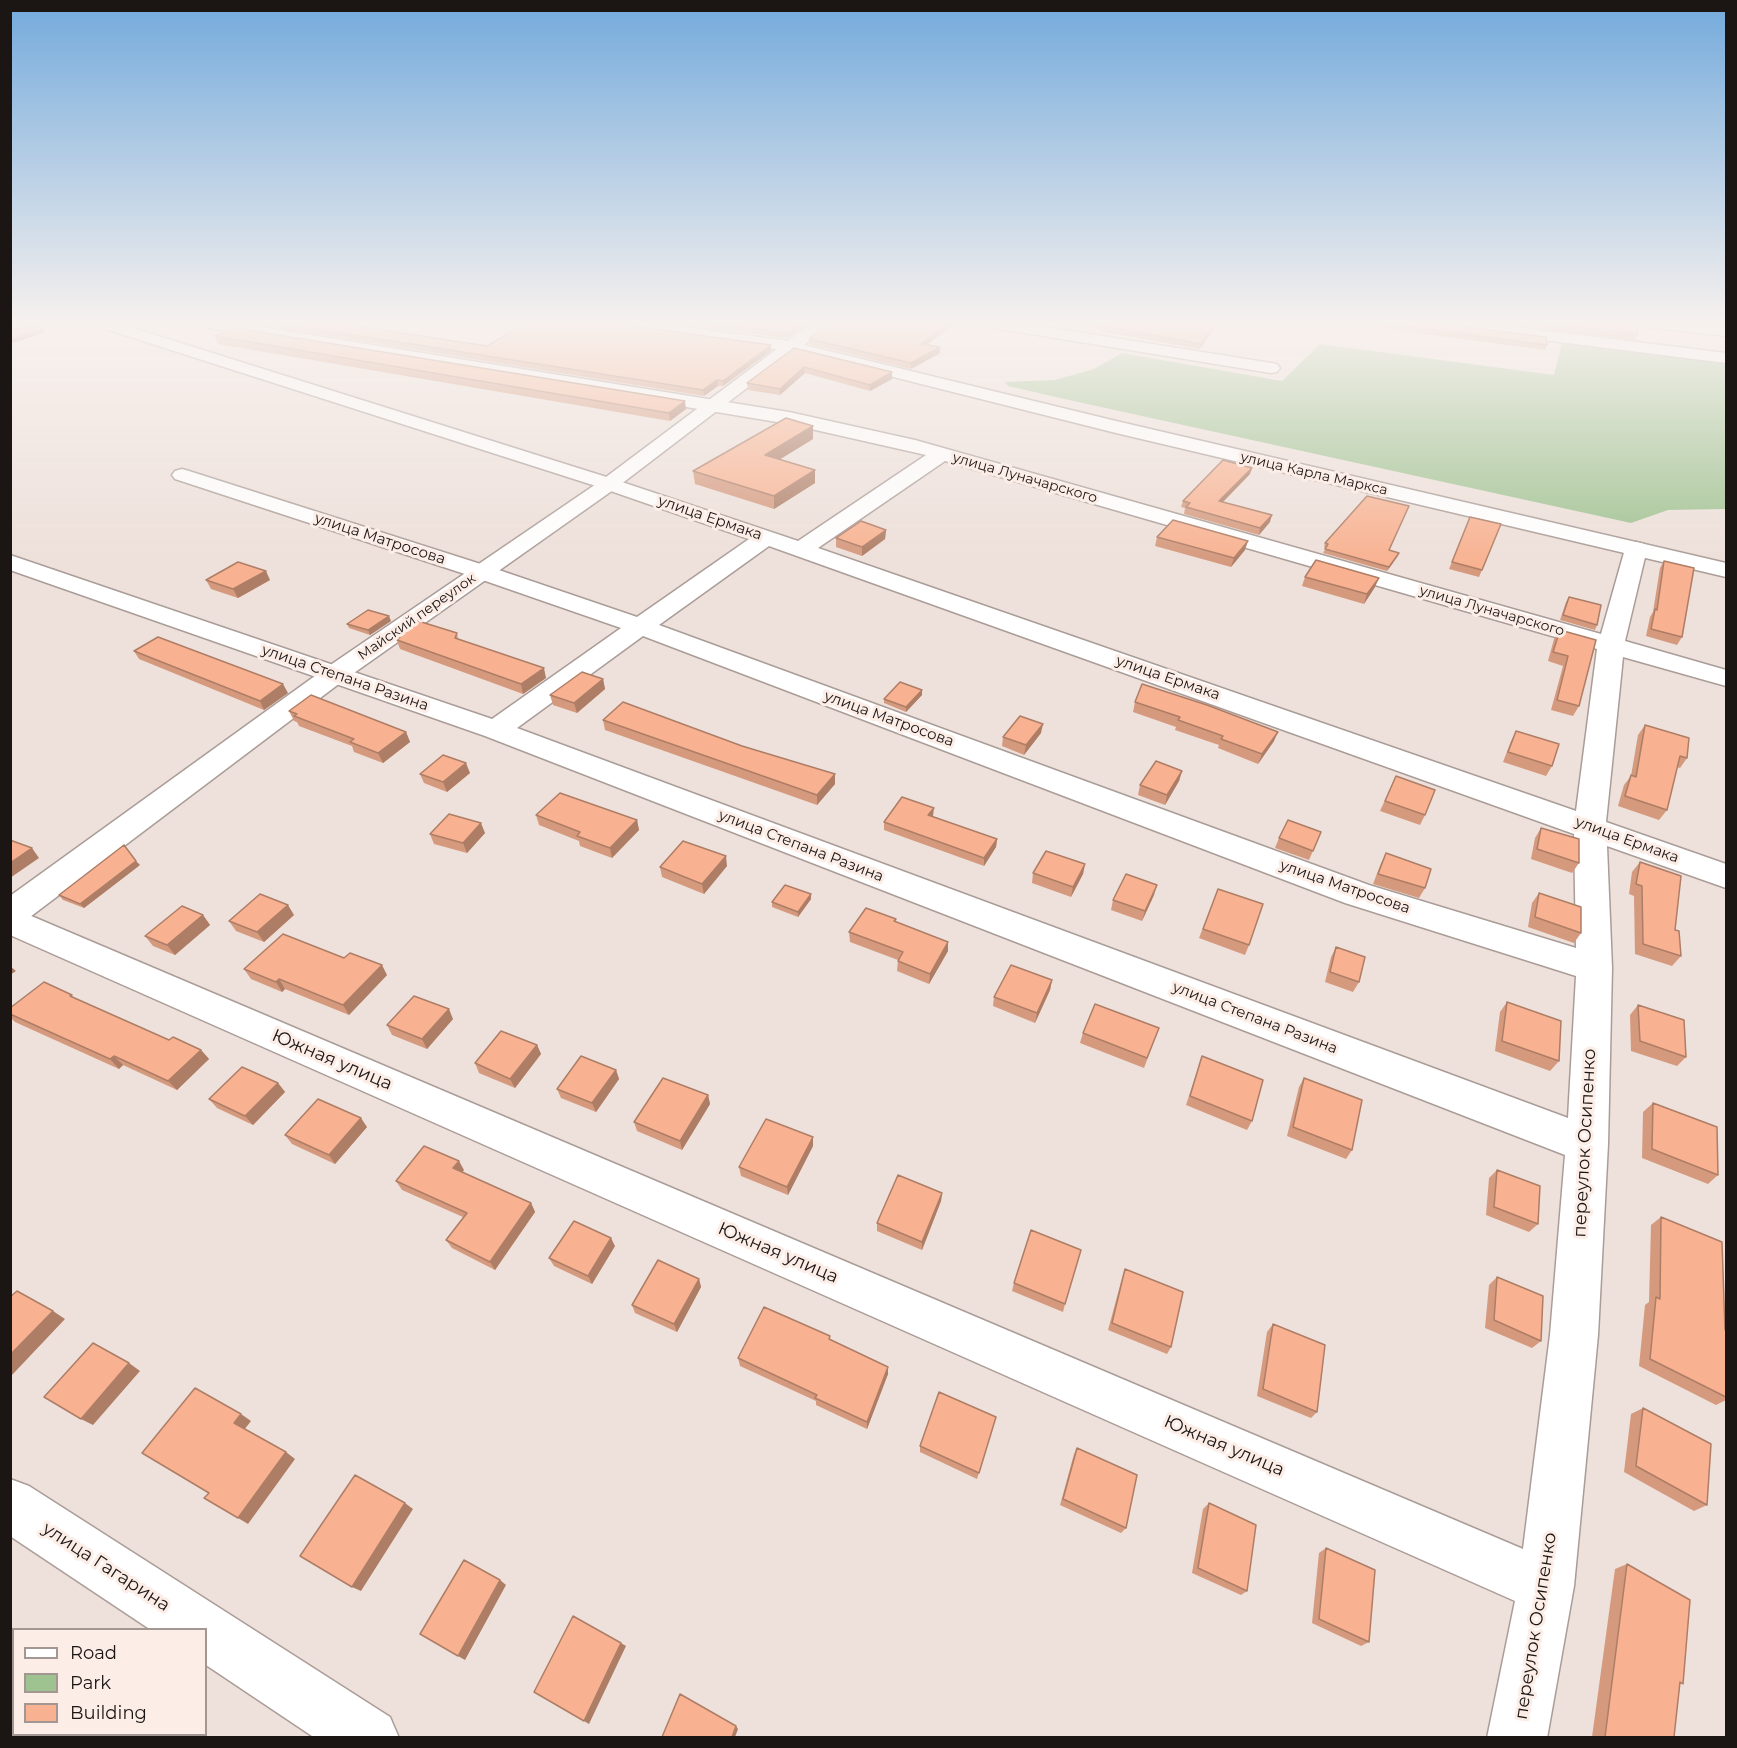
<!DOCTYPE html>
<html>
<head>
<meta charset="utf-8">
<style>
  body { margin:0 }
  #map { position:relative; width:1737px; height:1748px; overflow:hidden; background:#eee0da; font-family:Montserrat,sans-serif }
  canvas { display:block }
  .frame { position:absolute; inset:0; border:12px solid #1b1614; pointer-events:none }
  .legend { position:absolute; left:12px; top:1628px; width:195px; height:108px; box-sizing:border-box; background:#fcede7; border:2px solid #a29793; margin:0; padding:8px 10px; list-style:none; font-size:18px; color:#1b1614 }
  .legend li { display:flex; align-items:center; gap:12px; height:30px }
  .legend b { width:30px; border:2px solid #a29793 }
</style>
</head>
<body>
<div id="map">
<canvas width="1737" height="1748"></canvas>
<div class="frame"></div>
<ul class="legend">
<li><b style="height:8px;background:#fff"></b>Road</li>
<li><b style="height:16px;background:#9fc291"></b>Park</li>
<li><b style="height:16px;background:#f8b291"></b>Building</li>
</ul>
</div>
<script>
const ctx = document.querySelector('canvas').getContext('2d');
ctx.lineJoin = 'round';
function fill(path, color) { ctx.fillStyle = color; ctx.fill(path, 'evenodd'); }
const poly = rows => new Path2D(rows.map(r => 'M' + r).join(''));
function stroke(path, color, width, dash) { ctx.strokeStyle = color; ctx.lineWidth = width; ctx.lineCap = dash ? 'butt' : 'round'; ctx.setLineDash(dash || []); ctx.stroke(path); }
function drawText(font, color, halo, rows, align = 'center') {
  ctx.font = font + ' Montserrat,sans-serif'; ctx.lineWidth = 6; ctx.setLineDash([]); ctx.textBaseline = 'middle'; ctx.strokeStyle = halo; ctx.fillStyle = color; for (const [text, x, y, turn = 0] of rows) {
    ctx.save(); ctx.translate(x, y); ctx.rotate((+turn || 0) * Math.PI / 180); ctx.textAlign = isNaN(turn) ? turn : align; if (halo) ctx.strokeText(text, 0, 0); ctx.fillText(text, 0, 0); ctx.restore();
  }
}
fill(poly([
  [1562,343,1726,363,1726,509,1668,510,1631,523,1069,400,1008,386,1005,382,1055,380,1094,369,1122,353,1282,381,1320,344,1554,375]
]), '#9fc291');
const minor = poly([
  [18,322,42,322,40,325,10,334,10,324,18,322],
  [91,322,114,322,616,480,798,541,926,455,789,424,203,327,195,322,230,322,789,412,915,440,1601,634,1625,549,1628,544,1636,542,1644,544,1647,549,1625,641,1726,670,1726,686,1623,657,1606,822,1726,864,1726,888,1607,846,1612,968,1608,1144,1598,1335,1574,1586,1547,1738,1487,1738,1515,1601,10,935,10,907,1523,1549,1550,1335,1565,1155,485,736,10,570,10,555,492,719,621,628,474,577,175,479,172,475,175,471,182,469,189,471,490,567,637,617,749,539,602,488,93,325,91,322],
  [945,461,1597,649,1576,811,818,548,945,461],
  [769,546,1574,834,1576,948,1369,885,659,625,769,546],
  [643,636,1345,903,1576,976,1568,1118,517,728,643,636],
  [611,322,650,322,789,341,797,346,789,351,619,327,611,322],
  [980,322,1015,322,1271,363,1277,364,1280,368,1277,372,1271,373,988,327,980,322],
  [1432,322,1475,322,1726,353,1726,363,1440,327,1432,322],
  [1637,322,1685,322,1726,326,1726,336,1645,327,1637,322],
  [10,1479,29,1486,390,1717,399,1738,315,1738,206,1665,206,1630,151,1630,10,1536,10,1479]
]);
const major = poly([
  [813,322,831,322,804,345,1116,421,1726,563,1726,577,1116,433,794,352,616,488,344,680,22,923,10,927,10,896,326,668,602,480,813,322]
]);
stroke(minor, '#aa9c97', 3);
stroke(major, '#aa9c97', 3);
fill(minor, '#fff');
fill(major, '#fff');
fill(poly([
  [249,322,330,322,487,346,618,324,771,345,771,351,723,386,718,386,704,396,261,325,261,324],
  [664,322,810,322,787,338],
  [957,322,926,345,940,347,940,353,911,369,809,344,809,339],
  [1053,322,1218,322,1200,349,1098,331,1098,329],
  [1333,322,1438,322,1442,324,1547,345,1545,350],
  [1490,322,1637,322,1638,334,1635,340],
  [215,336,686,409,670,421,218,344],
  [794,348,892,372,892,379,870,391,805,373,780,395,748,390,747,383],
  [813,439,780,459,815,483,774,509,695,484,693,471],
  [1250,474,1223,502,1270,522,1259,535,1184,514,1185,508,1181,507,1183,501],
  [1470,517,1482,570,1479,577,1449,569],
  [886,530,885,539,862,556,836,547,836,538],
  [1157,537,1245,550,1231,567,1155,546],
  [1325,543,1389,550,1399,553,1397,557,1387,571,1323,553,1326,548,1324,547],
  [1664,561,1682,637,1677,645,1646,636,1650,617,1653,612,1660,568],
  [1305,577,1375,587,1364,604,1302,586],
  [206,580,270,580,238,598,211,589],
  [1569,597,1597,625,1595,630,1560,620,1566,602],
  [391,621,370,635,349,628,347,624],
  [1560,630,1596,640,1579,706,1573,716,1551,710,1563,666,1548,661,1554,639],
  [457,633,458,639,546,678,523,694,400,649,395,635],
  [134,651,288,693,264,710,139,659],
  [603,679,605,689,577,713,553,705,550,695],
  [922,690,922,695,906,712,884,703,884,699],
  [1135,702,1274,741,1258,764,1218,748,1219,745,1175,730,1176,727,1133,712],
  [289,711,406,732,410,742,383,763,354,752,352,746,299,726,297,722,294,721],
  [603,720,835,774,835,784,817,805,605,730],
  [1645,725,1687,758,1680,768,1677,767,1667,810,1659,820,1618,806,1624,785,1631,776,1638,735],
  [1516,731,1552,766,1546,776,1503,762,1511,741],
  [1041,733,1024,755,1002,746,1003,737],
  [1182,771,1179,781,1165,805,1138,795,1140,785],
  [470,773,447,792,424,783,420,774],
  [1396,776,1425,815,1420,825,1380,811],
  [536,815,637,820,639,830,612,858,580,846,579,841,539,825],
  [933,816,932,817,997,839,996,847,984,866,884,830,884,822],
  [1541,828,1579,863,1572,873,1531,859,1535,838],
  [1321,832,1309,860,1275,848,1279,838],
  [485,833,467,853,434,844,430,834],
  [1386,853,1425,888,1419,898,1373,884,1381,863],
  [1640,862,1675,930,1681,956,1672,966,1635,954,1634,896,1629,894,1632,872],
  [1085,864,1083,874,1071,897,1032,883,1033,873],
  [140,865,84,908,63,900,59,895],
  [727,866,704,894,662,877,660,867],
  [1218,889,1249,945,1245,955,1199,938],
  [1539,893,1581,933,1574,943,1528,927,1532,903],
  [811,894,811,899,798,917,772,907,772,902],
  [1154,895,1142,921,1111,910,1113,900],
  [203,915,210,925,175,955,153,946,145,936],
  [294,915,264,942,236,931,229,921],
  [896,919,895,922,948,951,929,984,897,971,898,960,850,942,849,932],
  [1336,947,1359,982,1353,992,1325,982,1331,957],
  [244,969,387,975,349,1015,285,989,282,992,251,979],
  [1052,980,1050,990,1035,1023,993,1006,994,997],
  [76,999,169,1040,201,1050,209,1059,177,1090,123,1065,119,1069,15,1022,10,1017,10,1008],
  [1507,1002,1559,1061,1550,1071,1495,1051,1500,1012],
  [1638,1005,1686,1057,1677,1066,1631,1051,1630,1015],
  [453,1019,427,1049,392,1035,387,1025],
  [1159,1028,1144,1068,1080,1043,1083,1033],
  [537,1045,541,1054,515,1088,479,1073,475,1063],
  [1202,1056,1252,1121,1247,1130,1186,1105],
  [616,1070,619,1079,596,1112,561,1098,557,1089],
  [1304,1078,1352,1150,1346,1159,1287,1136,1299,1087],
  [278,1083,285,1092,253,1125,217,1108,209,1099],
  [708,1095,710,1104,682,1150,637,1131,634,1122],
  [1653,1103,1718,1175,1708,1184,1642,1158,1643,1112],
  [367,1127,335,1164,292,1144,285,1135],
  [813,1137,813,1146,788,1195,741,1176,739,1167],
  [464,1170,462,1172,531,1203,535,1212,495,1270,452,1248,446,1240,463,1217,402,1190,396,1181],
  [1497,1170,1538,1224,1529,1232,1486,1215,1489,1178],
  [942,1193,941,1201,922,1250,877,1231,877,1223],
  [1661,1217,1725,1330,1726,1330,1726,1400,1716,1405,1639,1366,1645,1305,1649,1302,1651,1225],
  [615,1246,592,1284,554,1266,549,1258],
  [1125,1269,1171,1347,1167,1354,1108,1330,1122,1278],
  [1497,1277,1541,1341,1532,1348,1485,1328,1489,1285],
  [699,1279,701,1287,677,1332,635,1313,632,1305],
  [1014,1283,1065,1304,1063,1312,1012,1291],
  [1273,1324,1317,1412,1311,1418,1257,1396,1267,1332],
  [830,1336,830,1340,888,1374,867,1429,816,1405,816,1401,740,1366,738,1358],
  [1643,1408,1707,1505,1694,1511,1624,1472,1631,1414],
  [996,1417,977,1479,920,1452,920,1446],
  [1077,1448,1126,1528,1121,1533,1060,1505,1074,1454],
  [1209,1503,1247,1591,1241,1595,1192,1573,1203,1509],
  [1326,1548,1369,1642,1361,1646,1312,1623,1319,1553],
  [1627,1564,1683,1684,1680,1684,1674,1737,1592,1737,1615,1569]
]), '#d5997d');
fill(poly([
  [803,322,810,322,787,338,787,333],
  [950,322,957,322,921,349,921,344],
  [1216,322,1218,322,1200,349,1201,344],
  [44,328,46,332,10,344,10,340],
  [771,345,771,351,723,386,723,381],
  [940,347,940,353,911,369,911,363],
  [804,367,805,373,780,395,780,389],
  [892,372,892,379,870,391,870,385],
  [717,380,718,386,704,396,703,390],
  [685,401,686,409,670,421,669,413],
  [813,426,813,439,766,468,765,455],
  [1252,468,1250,474,1218,507,1219,501],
  [815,470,815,483,774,509,774,496],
  [1272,515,1270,522,1259,535,1260,528],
  [886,530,885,539,862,556,862,547],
  [1248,541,1245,550,1231,567,1234,558],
  [1399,553,1397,557,1387,571,1389,567],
  [266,571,270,580,238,598,233,589],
  [1379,578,1375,587,1364,604,1367,594],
  [389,616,391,621,370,635,368,630],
  [544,668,546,678,523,694,521,684],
  [603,679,605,689,577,713,574,703],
  [283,684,288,693,264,710,260,701],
  [922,690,922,695,906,712,906,707],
  [1043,724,1041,733,1024,755,1026,745],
  [406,732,410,742,383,763,378,753],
  [1278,732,1274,741,1258,764,1262,754],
  [466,763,470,773,447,792,443,782],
  [1182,771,1179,781,1165,805,1167,795],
  [835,774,835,784,817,805,817,795],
  [934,808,933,816,928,823,928,815],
  [637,820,639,830,612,858,610,848],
  [481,823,485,833,467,853,463,843],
  [997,839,996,847,984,866,984,858],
  [32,848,39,858,10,878,10,863],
  [726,856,727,866,704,894,702,884],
  [136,861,140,865,84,908,80,904],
  [1085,864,1083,874,1071,897,1073,887],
  [1157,885,1154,895,1142,921,1145,911],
  [811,894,811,899,798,917,798,912],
  [288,905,294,915,264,942,257,932],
  [203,915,210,925,175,955,167,945],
  [948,942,948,951,929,984,930,974],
  [382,965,387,975,349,1015,343,1005],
  [10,966,16,971,10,975],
  [279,979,285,989,282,992,276,982],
  [1052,980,1050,990,1035,1023,1037,1013],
  [449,1009,453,1019,427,1049,422,1039],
  [537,1045,541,1054,515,1088,510,1079],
  [201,1050,209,1059,177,1090,168,1081],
  [114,1056,123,1065,119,1069,110,1059],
  [616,1070,619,1079,596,1112,592,1103],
  [278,1083,285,1092,253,1125,245,1116],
  [708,1095,710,1104,682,1150,680,1141],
  [361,1118,367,1127,335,1164,329,1155],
  [813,1137,813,1146,788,1195,787,1187],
  [459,1161,464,1170,459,1177,453,1168],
  [942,1193,941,1201,922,1250,922,1242],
  [531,1203,535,1212,495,1270,490,1262],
  [611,1238,615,1246,592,1284,588,1276],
  [699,1279,701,1287,677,1332,674,1324],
  [53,1311,65,1319,12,1375,10,1374,10,1355],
  [129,1363,140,1371,93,1425,81,1419],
  [888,1367,888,1374,867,1429,867,1422],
  [241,1414,251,1421,244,1430,234,1423],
  [286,1452,295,1459,248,1524,238,1518],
  [405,1503,413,1509,361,1591,352,1587],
  [500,1580,506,1585,465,1660,458,1656],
  [621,1643,626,1646,589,1724,584,1721],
  [736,1726,738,1729,735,1737,732,1737],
  [101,1734,112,1734,116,1737,105,1737]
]), '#ae7d66');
const building = poly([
  [272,322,330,322,487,346,528,322,614,322,618,324,771,345,723,381,717,380,703,390,272,322],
  [701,322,803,322,787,333,701,322],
  [829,322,950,322,921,344,940,347,911,363,809,339,829,322],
  [1086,322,1216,322,1201,344,1099,325,1100,324,1086,322],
  [1372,322,1438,322,1442,324,1546,337,1547,345,1372,322],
  [1534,322,1637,322,1638,334,1534,322],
  [31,326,44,328,10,340,10,331,31,326],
  [235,328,685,401,669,413,215,336,235,328],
  [794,348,892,372,870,385,804,367,780,389,747,383,794,348],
  [786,418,813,426,765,455,815,470,774,496,693,471,786,418],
  [1223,460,1252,468,1219,501,1272,515,1260,528,1186,507,1190,503,1183,501,1223,460],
  [1367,496,1409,506,1389,550,1399,553,1389,567,1325,549,1328,544,1325,543,1367,496],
  [1470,517,1501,524,1482,570,1452,562,1470,517],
  [1173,520,1248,541,1234,558,1157,537,1173,520],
  [861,521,886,530,862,547,836,538,861,521],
  [1316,560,1379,578,1367,594,1305,577,1316,560],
  [1664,561,1694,568,1682,637,1651,629,1655,609,1657,610,1664,561],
  [238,562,266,571,233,589,206,580,238,562],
  [1569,597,1601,605,1597,625,1563,615,1569,597],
  [368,610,389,616,368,630,347,624,368,610],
  [415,620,457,633,455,638,544,668,521,684,397,640,401,636,395,635,415,620],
  [1560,630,1596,640,1579,706,1557,700,1568,656,1553,652,1560,630],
  [158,637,283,684,260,701,134,651,158,637],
  [582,672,603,679,574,703,550,695,582,672],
  [900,682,922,690,906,707,884,699,900,682],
  [1142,684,1207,705,1278,732,1262,754,1221,739,1223,736,1178,720,1180,717,1135,702,1142,684],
  [311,695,406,732,378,753,350,742,354,739,294,716,297,714,289,711,311,695],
  [623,702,742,746,835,774,817,795,603,720,623,702],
  [1020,716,1043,724,1026,745,1003,737,1020,716],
  [1645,725,1689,738,1687,758,1680,756,1667,810,1625,796,1631,775,1636,777,1645,725],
  [1516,731,1559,744,1552,766,1508,752,1516,731],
  [443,755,466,763,443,782,420,774,443,755],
  [1156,761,1182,771,1167,795,1140,785,1156,761],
  [1396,776,1435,790,1425,815,1385,801,1396,776],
  [560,793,637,820,610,848,577,836,580,832,536,815,560,793],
  [902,797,934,808,928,815,997,839,984,858,884,822,902,797],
  [449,814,481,823,463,843,430,834,449,814],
  [1288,820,1321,832,1313,851,1279,838,1288,820],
  [1541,828,1579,839,1579,863,1537,849,1541,828],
  [10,840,32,848,10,863,10,840],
  [683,841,726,856,702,884,660,867,683,841],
  [124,845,136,861,80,904,59,895,124,845],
  [1046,851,1085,864,1073,887,1033,873,1046,851],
  [1386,853,1431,869,1425,888,1378,874,1386,853],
  [1640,862,1681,876,1675,930,1679,931,1681,956,1643,944,1642,886,1636,884,1640,862],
  [1126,874,1157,885,1145,911,1113,900,1126,874],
  [785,885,811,894,798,912,772,902,785,885],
  [1218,889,1263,904,1249,945,1203,929,1218,889],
  [1539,893,1581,907,1581,933,1535,917,1539,893],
  [260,894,288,905,257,932,229,921,260,894],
  [182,906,203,915,167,945,145,936,182,906],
  [866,908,896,919,894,921,948,942,930,974,898,961,903,952,849,932,866,908],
  [283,934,344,958,350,953,382,965,343,1005,279,979,276,982,244,969,283,934],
  [1336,947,1365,957,1359,982,1330,972,1336,947],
  [1011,965,1052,980,1037,1013,994,997,1011,965],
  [44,982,72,995,70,996,169,1040,173,1037,201,1050,168,1081,114,1056,110,1059,10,1014,10,1008,44,982],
  [414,996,449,1009,422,1039,387,1025,414,996],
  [1507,1002,1561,1021,1559,1061,1502,1041,1507,1002],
  [1095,1004,1159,1028,1147,1058,1083,1033,1095,1004],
  [1638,1005,1684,1020,1686,1057,1640,1041,1638,1005],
  [501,1031,537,1045,510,1079,475,1063,501,1031],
  [581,1056,616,1070,592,1103,557,1089,581,1056],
  [1202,1056,1263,1080,1252,1121,1190,1096,1202,1056],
  [242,1067,278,1083,245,1116,209,1099,242,1067],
  [663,1078,708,1095,680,1141,634,1122,663,1078],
  [1304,1078,1362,1100,1352,1150,1293,1127,1304,1078],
  [318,1099,361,1118,329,1155,285,1135,318,1099],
  [1653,1103,1717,1127,1718,1175,1652,1149,1653,1103],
  [766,1119,813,1137,787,1187,739,1167,766,1119],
  [424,1146,459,1161,453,1168,531,1203,490,1262,446,1240,467,1213,396,1181,424,1146],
  [1497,1170,1540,1186,1538,1224,1494,1207,1497,1170],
  [898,1175,942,1193,922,1242,877,1223,898,1175],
  [1661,1217,1722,1242,1725,1330,1726,1330,1726,1397,1650,1359,1656,1297,1660,1299,1661,1217],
  [574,1221,611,1238,588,1276,549,1258,574,1221],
  [1031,1230,1081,1250,1065,1304,1014,1283,1031,1230],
  [658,1260,699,1279,674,1324,632,1305,658,1260],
  [1125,1269,1183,1292,1171,1347,1112,1323,1125,1269],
  [1497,1277,1543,1296,1541,1341,1494,1320,1497,1277],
  [17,1291,53,1311,10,1355,10,1297,17,1291],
  [764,1307,830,1336,829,1339,888,1367,867,1422,815,1398,817,1395,738,1358,764,1307],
  [1273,1324,1325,1345,1317,1412,1263,1389,1273,1324],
  [93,1343,129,1363,81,1419,44,1397,93,1343],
  [195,1388,241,1414,234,1423,286,1452,238,1518,204,1498,209,1493,142,1453,195,1388],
  [939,1392,996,1417,979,1473,920,1446,939,1392],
  [1643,1408,1711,1444,1707,1505,1636,1466,1643,1408],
  [1077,1448,1137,1475,1126,1528,1063,1499,1077,1448],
  [355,1475,405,1503,352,1587,300,1556,355,1475],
  [1209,1503,1256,1525,1247,1591,1198,1568,1209,1503],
  [1326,1548,1375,1570,1369,1642,1319,1619,1326,1548],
  [464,1560,500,1580,458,1656,420,1634,464,1560],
  [1627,1564,1690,1600,1683,1684,1680,1682,1674,1737,1605,1737,1627,1564],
  [573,1616,621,1643,584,1721,534,1692,573,1616],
  [680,1694,736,1726,732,1737,662,1737,680,1694],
  [27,1734,101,1734,105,1737,25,1737,27,1734]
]);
fill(building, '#f8b291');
stroke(building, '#ae7d66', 1.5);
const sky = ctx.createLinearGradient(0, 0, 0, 566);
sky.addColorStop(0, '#73aadc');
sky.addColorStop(0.57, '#f7f1ee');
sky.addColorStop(1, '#f7f1ee00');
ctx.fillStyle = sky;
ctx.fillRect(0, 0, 1737, 566);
drawText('14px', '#1b1614', '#fcede7', [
  ["улица Карла Маркса",1314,474,13],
  ["улица Луначарского",1025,478,16],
  ["улица Луначарского",1492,611,16],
  ["Майский переулок",417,617,-35]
]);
drawText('15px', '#1b1614', '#fcede7', [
  ["улица Ермака",710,518,19],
  ["улица Матросова",380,539,18],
  ["улица Степана Разина",345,678,19],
  ["улица Ермака",1168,678,19],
  ["улица Матросова",889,719,20],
  ["улица Ермака",1627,840,20],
  ["улица Степана Разина",801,846,21],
  ["улица Матросова",1345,887,19],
  ["улица Степана Разина",1255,1018,21]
]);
drawText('18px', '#1b1614', '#fcede7', [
  ["Южная улица",332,1060,23],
  ["переулок Осипенко",1585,1143,-87],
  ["Южная улица",778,1253,23],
  ["Южная улица",1224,1446,23],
  ["улица Гагарина",106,1567,33],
  ["переулок Осипенко",1536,1626,-81]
]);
</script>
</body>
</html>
